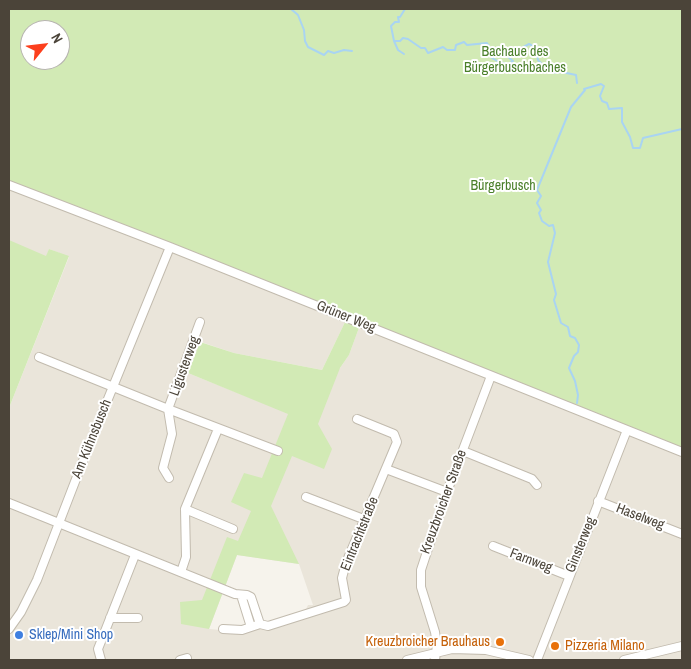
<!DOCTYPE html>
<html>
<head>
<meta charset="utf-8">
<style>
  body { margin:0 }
  #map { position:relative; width:691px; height:669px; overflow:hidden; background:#f6f3ec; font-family:"Archivo Narrow",sans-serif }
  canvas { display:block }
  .frame { position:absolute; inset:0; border:10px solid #4b4439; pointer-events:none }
  .north { position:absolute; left:20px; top:20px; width:50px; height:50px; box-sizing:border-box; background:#fff; border:1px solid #b7b4b0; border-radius:50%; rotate:61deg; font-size:14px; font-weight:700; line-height:20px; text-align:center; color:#4b4439 }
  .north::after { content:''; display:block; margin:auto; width:18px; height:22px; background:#fc3f1d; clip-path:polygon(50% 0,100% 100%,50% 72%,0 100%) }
</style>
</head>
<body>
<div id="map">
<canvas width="691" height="669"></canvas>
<div class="frame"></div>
<div class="north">N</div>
</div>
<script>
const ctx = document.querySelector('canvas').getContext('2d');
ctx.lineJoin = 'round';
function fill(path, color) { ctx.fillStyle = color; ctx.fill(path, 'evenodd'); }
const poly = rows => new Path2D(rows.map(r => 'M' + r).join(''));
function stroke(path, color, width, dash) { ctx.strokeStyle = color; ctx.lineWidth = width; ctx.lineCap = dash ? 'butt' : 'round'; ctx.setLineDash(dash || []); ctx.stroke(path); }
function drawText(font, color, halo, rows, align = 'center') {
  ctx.font = font + ' "Archivo Narrow",sans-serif'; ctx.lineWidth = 4; ctx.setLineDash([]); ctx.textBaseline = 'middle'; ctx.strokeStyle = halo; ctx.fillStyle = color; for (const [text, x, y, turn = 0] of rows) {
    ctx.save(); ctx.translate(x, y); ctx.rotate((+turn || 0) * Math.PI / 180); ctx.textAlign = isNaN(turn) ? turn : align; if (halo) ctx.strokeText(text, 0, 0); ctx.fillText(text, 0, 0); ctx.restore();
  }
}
fill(poly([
  [9,182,346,320,322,370,234,353,201,342,188,373,288,413,340,368,349,355,360,325,682,455,682,660,9,660,9,408,69,257,49,249,47,256,9,266],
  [237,555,299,564,313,605,308,605,304,613,287,620,267,622,232,631,209,629]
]), '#eae5da');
fill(poly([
  [9,9,682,9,682,450,9,182],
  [30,30,60,30,60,60,30,60],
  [9,240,46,256,49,249,69,256,9,408],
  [346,320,360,325,349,355,340,368,318,424,332,449,324,469,292,456,271,506,299,564,237,555,209,629,181,624,180,602,202,600,227,537,238,541,251,511,231,502,244,473,262,478,288,414,188,373,200,342,234,353,322,370]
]), '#d2eab5');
stroke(poly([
  [291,9,298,15,304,30,305,41,308,47,324,55,328,51,334,53,344,50,352,51],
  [405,9,400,17,398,17,399,22,395,22,391,26,394,41,400,41,403,38,408,39,421,48,425,48,428,53,443,47,447,50,455,50,456,45,464,42,467,45,487,43,489,46,487,48,495,55,492,58,499,62,508,64,513,61,507,56,529,44,535,47,538,60,550,73,562,72,576,75,577,83],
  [394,41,398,50,404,54],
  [584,89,601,84,604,86,600,96,602,101,607,103,609,109,622,108,622,122,630,137,633,148,640,148,643,138,682,129],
  [577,403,578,395,575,381,569,368,574,356,578,352,579,345,575,338,570,336,568,327,561,323,554,300,556,294,548,262,555,233,553,225,549,226,542,221,539,213,541,210,537,203,541,196,537,190,571,107,585,90]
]), '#a9d4f2', 2);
const minor = poly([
  [9,185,170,247,682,452],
  [200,322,168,409,278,451],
  [39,357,168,409,172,434,163,468,169,478],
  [463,451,532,479,537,485],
  [386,469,447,492],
  [306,497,366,520],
  [598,501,682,534],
  [9,503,235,594,247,595,251,597,260,624],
  [185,509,233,529],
  [493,546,569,576],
  [181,572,186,557,185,509,218,429],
  [241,595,251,627],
  [110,618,138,618],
  [9,629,21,612,37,580,88,448,170,247],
  [223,629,242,630,260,624,268,626,344,602,346,600,342,578,346,563,397,442,394,434,357,419],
  [101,660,98,649,135,555],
  [180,660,187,658],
  [407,660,452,649,486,650,529,660],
  [435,660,437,645,435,632,421,587,421,570,445,497,491,376],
  [537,660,627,430],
  [624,660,682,646]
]);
stroke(minor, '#c2bbae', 10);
stroke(minor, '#fff', 8);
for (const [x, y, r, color] of [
  [19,635,5,"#3f7fe0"],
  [500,642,5,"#e8710a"],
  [555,646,5,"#e8710a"]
]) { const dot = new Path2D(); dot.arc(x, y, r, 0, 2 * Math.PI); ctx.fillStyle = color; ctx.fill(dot); stroke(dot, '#fff', 2); }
drawText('14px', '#4a7f2a', '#fff', [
  ["Bachaue des",515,52],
  ["Bürgerbuschbaches",515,68],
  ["Bürgerbusch",503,186]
]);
drawText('14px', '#4b4439', '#fff', [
  ["Grüner Weg",346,317,22],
  ["Ligusterweg",185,366,-70],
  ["Am Kühnsbusch",92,439,-68],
  ["Kreuzbroicher Straße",444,502,-70],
  ["Haselweg",640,517,21],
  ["Eintrachtstraße",360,534,-68],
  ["Ginsterweg",581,545,-68],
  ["Farnweg",531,561,21]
]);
drawText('14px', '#366cbe', '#fff', [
  ["Sklep/Mini Shop",29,635]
], 'left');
drawText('14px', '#c56008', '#fff', [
  ["Kreuzbroicher Brauhaus",490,642],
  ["Pizzeria Milano",565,646,"left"]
], 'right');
</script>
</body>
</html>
